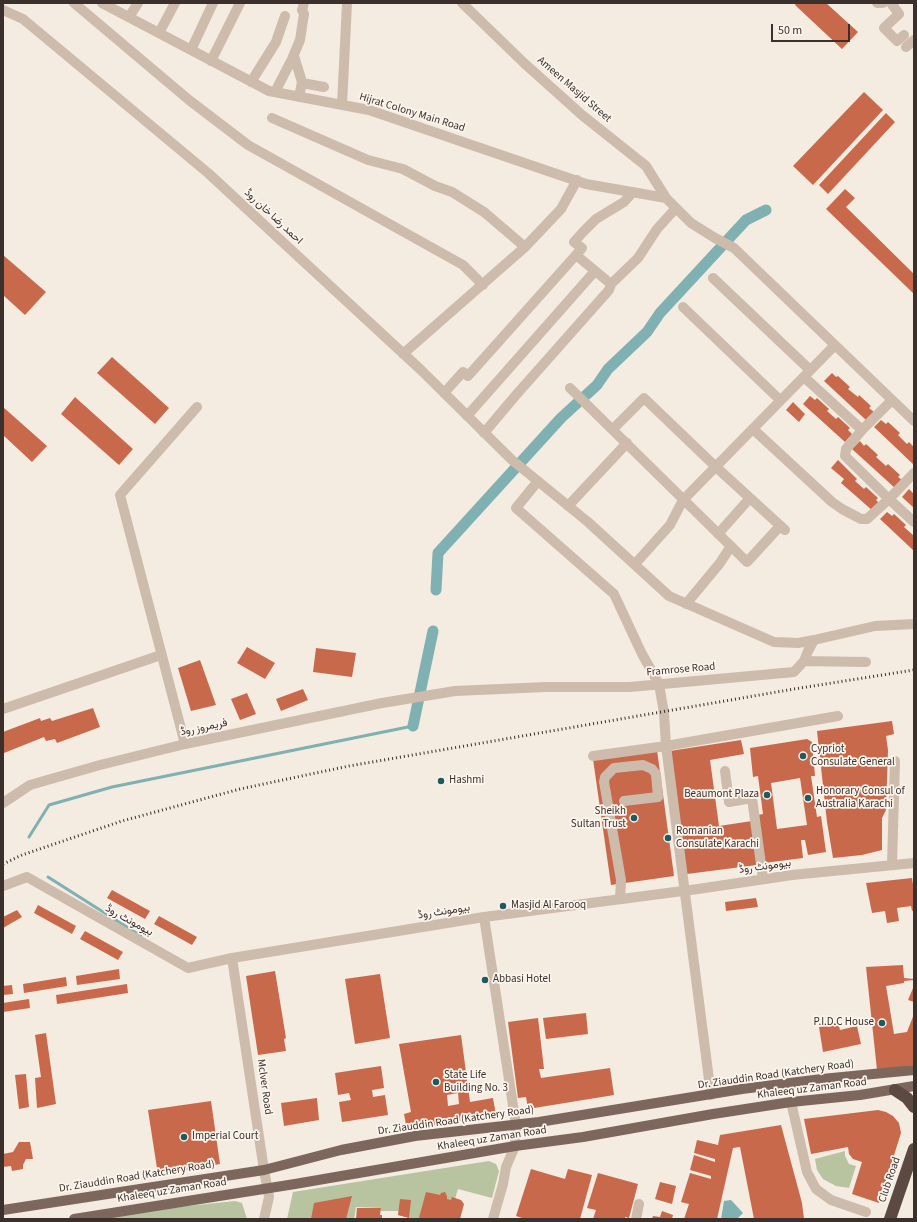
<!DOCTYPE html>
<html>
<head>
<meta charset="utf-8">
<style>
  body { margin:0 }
  #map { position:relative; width:917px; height:1222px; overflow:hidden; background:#f4ebe1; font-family:"Source Sans 3",sans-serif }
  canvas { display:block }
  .frame { position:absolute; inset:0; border:4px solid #3b302b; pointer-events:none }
  .scale { position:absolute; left:771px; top:24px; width:79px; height:18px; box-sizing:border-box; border:2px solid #3b302b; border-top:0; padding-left:5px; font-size:12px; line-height:14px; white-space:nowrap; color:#3b302b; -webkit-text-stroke:3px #fbf5ee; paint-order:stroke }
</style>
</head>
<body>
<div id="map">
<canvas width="917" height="1222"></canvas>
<div class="frame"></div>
<div class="scale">50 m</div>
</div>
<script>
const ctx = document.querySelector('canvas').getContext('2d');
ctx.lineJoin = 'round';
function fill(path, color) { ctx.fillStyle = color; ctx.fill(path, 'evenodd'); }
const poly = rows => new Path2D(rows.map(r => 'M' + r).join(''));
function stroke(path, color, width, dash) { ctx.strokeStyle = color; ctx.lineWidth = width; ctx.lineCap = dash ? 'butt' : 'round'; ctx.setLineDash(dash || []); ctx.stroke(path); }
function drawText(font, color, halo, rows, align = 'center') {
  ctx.font = font + ' "Source Sans 3",Vazirmatn,sans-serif'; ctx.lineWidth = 3.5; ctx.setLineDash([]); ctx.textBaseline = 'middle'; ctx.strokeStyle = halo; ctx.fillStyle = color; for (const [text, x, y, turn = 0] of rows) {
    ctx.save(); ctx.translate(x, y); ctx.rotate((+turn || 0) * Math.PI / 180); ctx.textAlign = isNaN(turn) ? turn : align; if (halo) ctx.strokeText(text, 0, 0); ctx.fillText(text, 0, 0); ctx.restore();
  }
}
fill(poly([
  [845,1151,845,1156,849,1164,856,1166,849,1188,836,1186,823,1179,817,1170,815,1159],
  [489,1161,496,1164,499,1171,492,1198,458,1189,449,1219,414,1219,398,1215,399,1211,381,1211,381,1208,356,1207,354,1219,287,1219,293,1192],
  [235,1201,242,1203,247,1219,84,1219,84,1217]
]), '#b8c4a0');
fill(poly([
  [731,1200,743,1213,737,1219,721,1219,724,1201]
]), '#7fb0b2');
stroke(poly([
  [29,837,49,805,112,787,413,726],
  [48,877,141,936]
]), '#7fb0b2', 3);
stroke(poly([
  [436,590,438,553,561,418,597,385,608,369,647,332,660,313,746,220,766,210],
  [413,726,433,631]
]), '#7fb0b2', 11);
fill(poly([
  [796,3,826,3,858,32,842,49,795,5],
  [864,92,883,110,813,185,793,166],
  [886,113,895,122,828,194,819,185],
  [845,189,855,198,846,207,914,274,914,294,826,209],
  [3,255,46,292,25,315,3,295],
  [112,357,169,408,155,424,97,373],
  [832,373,836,377,838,376,850,387,848,389,858,397,859,395,871,406,869,408,874,412,866,420,824,381],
  [810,396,815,400,817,398,829,409,827,411,836,419,838,417,850,428,848,430,852,434,845,442,803,404],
  [75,397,133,449,119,465,61,414],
  [793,402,805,414,799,422,786,410],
  [3,407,47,446,32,462,3,435],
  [881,420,886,424,888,422,900,433,898,435,907,444,909,442,914,447,914,465,874,427],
  [860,441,864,446,866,444,878,455,876,457,886,466,888,464,900,475,898,477,902,480,895,488,852,449],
  [838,460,857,479,855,481,864,489,866,487,878,498,876,500,880,504,873,511,841,483,844,479,831,468],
  [909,489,914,494,914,508,902,497],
  [887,512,892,516,894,514,906,525,904,527,913,535,914,535,914,551,880,519],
  [247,647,275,663,265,679,237,663],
  [316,648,356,653,352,677,313,672],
  [200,660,216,705,191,711,178,668],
  [303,689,308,700,281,711,276,699],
  [247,693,256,714,240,720,231,699],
  [93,708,100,727,57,743,55,739,46,741,44,737,4,753,3,750,3,732,40,718,41,721,50,718,52,721],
  [892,721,894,734,886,736,888,750,886,810,882,818,882,850,862,855,833,858,827,822,817,731],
  [807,739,812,742,815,776,811,776,817,817,821,816,826,852,808,855,805,840,801,840,803,858,764,863,758,815,763,814,758,776,753,777,750,748],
  [800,778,807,825,777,829,771,783],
  [741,740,744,754,710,760,719,826,752,821,757,865,687,874,670,751],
  [657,750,674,876,611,885,593,759],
  [912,878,914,891,914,910,912,911,911,906,897,908,899,921,887,923,885,911,872,913,866,883],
  [112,890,150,911,145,919,107,898],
  [756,898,758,907,726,911,725,902],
  [38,905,76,926,72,934,34,913],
  [17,910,22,917,3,928,3,917],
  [159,916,197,937,192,945,154,924],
  [85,931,123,952,118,960,80,939],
  [903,965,904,978,914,979,914,980,904,981,904,983,886,986,894,1034,907,1032,914,1014,914,1065,877,1070,866,967],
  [119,969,120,979,77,985,76,976],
  [275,971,286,1038,284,1039,286,1051,258,1055,246,976],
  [380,974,390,1038,355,1044,345,979],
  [66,977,67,986,24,993,23,984],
  [127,984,128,993,57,1004,56,995],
  [12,985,13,994,3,995,3,986],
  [913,988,914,989,914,1002,908,1000],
  [29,999,30,1008,3,1012,3,1003],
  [586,1013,588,1034,546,1039,543,1018],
  [538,1018,544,1069,539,1069,541,1078,610,1068,614,1095,528,1109,526,1097,518,1098,508,1022],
  [838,1022,840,1030,857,1026,861,1044,823,1052,819,1027],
  [46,1033,56,1104,37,1108,35,1078,41,1077,35,1035],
  [461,1035,470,1102,493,1098,496,1115,407,1130,404,1114,411,1112,399,1044],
  [458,1093,459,1104,448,1106,447,1095],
  [381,1066,384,1088,372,1090,373,1097,385,1095,388,1115,342,1122,339,1102,351,1100,349,1093,338,1095,335,1073],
  [26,1074,29,1107,19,1109,15,1075],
  [317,1098,319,1120,284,1126,281,1103],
  [211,1101,220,1164,158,1175,148,1110],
  [878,1110,886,1112,893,1116,899,1123,901,1133,879,1203,852,1194,862,1162,853,1159,849,1154,848,1147,811,1154,804,1119],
  [781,1125,802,1203,804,1219,754,1219,740,1147,733,1148,717,1219,684,1219,689,1204,681,1202,690,1173,711,1179,711,1176,690,1170,694,1155,715,1162,715,1159,694,1153,697,1140,718,1145,720,1135],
  [19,1142,30,1142,33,1159,26,1159,23,1165,23,1169,12,1171,11,1166,3,1167,3,1154,13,1152],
  [531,1169,565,1179,568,1169,592,1175,580,1219,525,1219,516,1216],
  [598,1173,638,1184,629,1218,625,1217,625,1219,593,1219,596,1210,587,1208],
  [660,1182,676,1186,672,1204,655,1199],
  [426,1192,440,1195,441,1193,445,1192,447,1196,447,1199,451,1200,452,1197,461,1200,464,1204,460,1219,419,1218],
  [352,1196,346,1219,311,1219,314,1203],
  [400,1199,411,1200,409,1218,398,1215],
  [357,1208,381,1208,380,1215,382,1215,382,1219,356,1219],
  [662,1211,673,1215,672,1219,652,1219,653,1216,660,1217]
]), '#c8694b');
stroke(poly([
  [74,3,189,100,248,145,463,265,483,285],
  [102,3,269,91,369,110,586,184,666,198,691,223,715,238,734,248,914,421],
  [462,3,524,63,582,115,646,166,666,198],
  [877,3,883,3],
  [891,3,899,14,884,28,897,41,904,35],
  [3,10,23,19,208,173,421,370,512,460,588,522,669,596,774,642,798,643,814,640],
  [129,17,138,3],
  [159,33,175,3],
  [906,47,914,40],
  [191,50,213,3],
  [294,56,302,82,299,97],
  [211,61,240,3],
  [251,82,276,42,285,16],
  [302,83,324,87],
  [275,92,292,59,300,40,304,14,302,10,304,3],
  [342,105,347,3],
  [272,118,368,160,403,169,435,186,452,192,484,212,525,247],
  [576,255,611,284],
  [713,278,810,370],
  [683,307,780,400],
  [403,354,525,247,561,209,577,180],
  [804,377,862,430],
  [570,388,747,562,780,526],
  [444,393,463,372,468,376,576,255,582,248,574,242,583,232,596,219,624,202,633,192],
  [892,400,862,430,846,449,845,456,889,499,914,473],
  [467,416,595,271],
  [613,429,644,398,716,467,785,530],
  [753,429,832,502,842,509,861,519,867,519,889,499,914,522],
  [484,433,516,395,609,290,611,284,638,258,657,229,676,208],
  [538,481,516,508,614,594,642,654,659,684,664,713,666,746,711,1095],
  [568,506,627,443],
  [718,534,750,498],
  [635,564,670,525,683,500,835,345],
  [686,604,720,563,731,546],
  [804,661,866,662],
  [3,709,161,655],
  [185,744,120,495,197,407],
  [593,756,666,746,838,716],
  [725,771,729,802,752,798,763,879],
  [3,803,30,785,100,765,185,744,382,703,455,691,546,687,630,687,794,672,804,661,808,651,814,640,875,626,914,624],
  [892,865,895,761],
  [3,886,27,877,188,968,232,958,484,917,698,889,792,875,914,863],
  [620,899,621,880,604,782,605,777,614,768,643,765,652,769,656,774,658,797,624,801],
  [484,917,516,1125,515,1146,506,1167,503,1184,493,1219],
  [232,958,264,1170,269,1197,264,1219],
  [791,1102,807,1172,816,1189,831,1200,866,1212],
  [636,1219,639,1204]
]), '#cdbbac', 10);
stroke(poly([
  [3,1210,264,1170,341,1150,415,1136,539,1122,742,1089,822,1079,914,1070],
  [74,1219,295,1184,515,1146,583,1137,713,1114,791,1102,860,1095,914,1086]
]), '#7d675c', 10);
stroke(poly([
  [895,1090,907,1098,914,1107],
  [890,1219,914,1149]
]), '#5c4a42', 12);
stroke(poly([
  [3,864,22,855,122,821,240,789,349,766,794,689,914,670]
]), '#3b302b', 3, [1, 3]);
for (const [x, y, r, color] of [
  [803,756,4,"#1f5a5e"],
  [441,781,4,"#1f5a5e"],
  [767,795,4,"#1f5a5e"],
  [808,798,4,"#1f5a5e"],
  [634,818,4,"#1f5a5e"],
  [668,838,4,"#1f5a5e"],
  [503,906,4,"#1f5a5e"],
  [485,980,4,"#1f5a5e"],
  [882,1023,4,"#1f5a5e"],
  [436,1082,4,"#1f5a5e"],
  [184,1137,4,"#1f5a5e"]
]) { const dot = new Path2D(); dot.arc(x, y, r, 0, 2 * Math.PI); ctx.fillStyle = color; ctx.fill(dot); stroke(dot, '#fbf5ee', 1.5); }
drawText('11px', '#3b302b', '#fbf5ee', [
  ["Ameen Masjid Street",574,90,41],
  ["Hijrat Colony Main Road",412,113,17],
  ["احمد رضا خان روڈ",273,217,43],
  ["Framrose Road",681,670,-5],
  ["فریمروز روڈ",204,728,-12],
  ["بیومونٹ روڈ",765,867,-8],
  ["بیومونٹ روڈ",444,912,-9],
  ["بیومونٹ روڈ",129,921,29],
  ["Dr. Ziauddin Road (Katchery Road)",776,1075,-8],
  ["Mclver Road",264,1087,82],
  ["Khaleeq uz Zaman Road",812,1089,-7],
  ["Dr. Ziauddin Road (Katchery Road)",456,1121,-8],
  ["Khaleeq uz Zaman Road",492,1139,-9],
  ["Dr. Ziauddin Road (Katchery Road)",137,1177,-9],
  ["Club Road",890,1180,-71],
  ["Khaleeq uz Zaman Road",172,1191,-9]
]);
drawText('11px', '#3b302b', '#fbf5ee', [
  ["Cypriot",811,750],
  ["Consulate General",811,763],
  ["Hashmi",449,781],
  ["Honorary Consul of",816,792],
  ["Australia Karachi",816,805],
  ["Beaumont Plaza",759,795,"right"],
  ["Sheikh",626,812,"right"],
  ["Sultan Trust",626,825,"right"],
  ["Romanian",676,832],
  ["Consulate Karachi",676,845],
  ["Masjid Al Farooq",511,906],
  ["Abbasi Hotel",493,980],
  ["P.I.D.C House",874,1023,"right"],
  ["State Life",444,1076],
  ["Building No. 3",444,1089],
  ["Imperial Court",192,1137]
], 'left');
</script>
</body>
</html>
